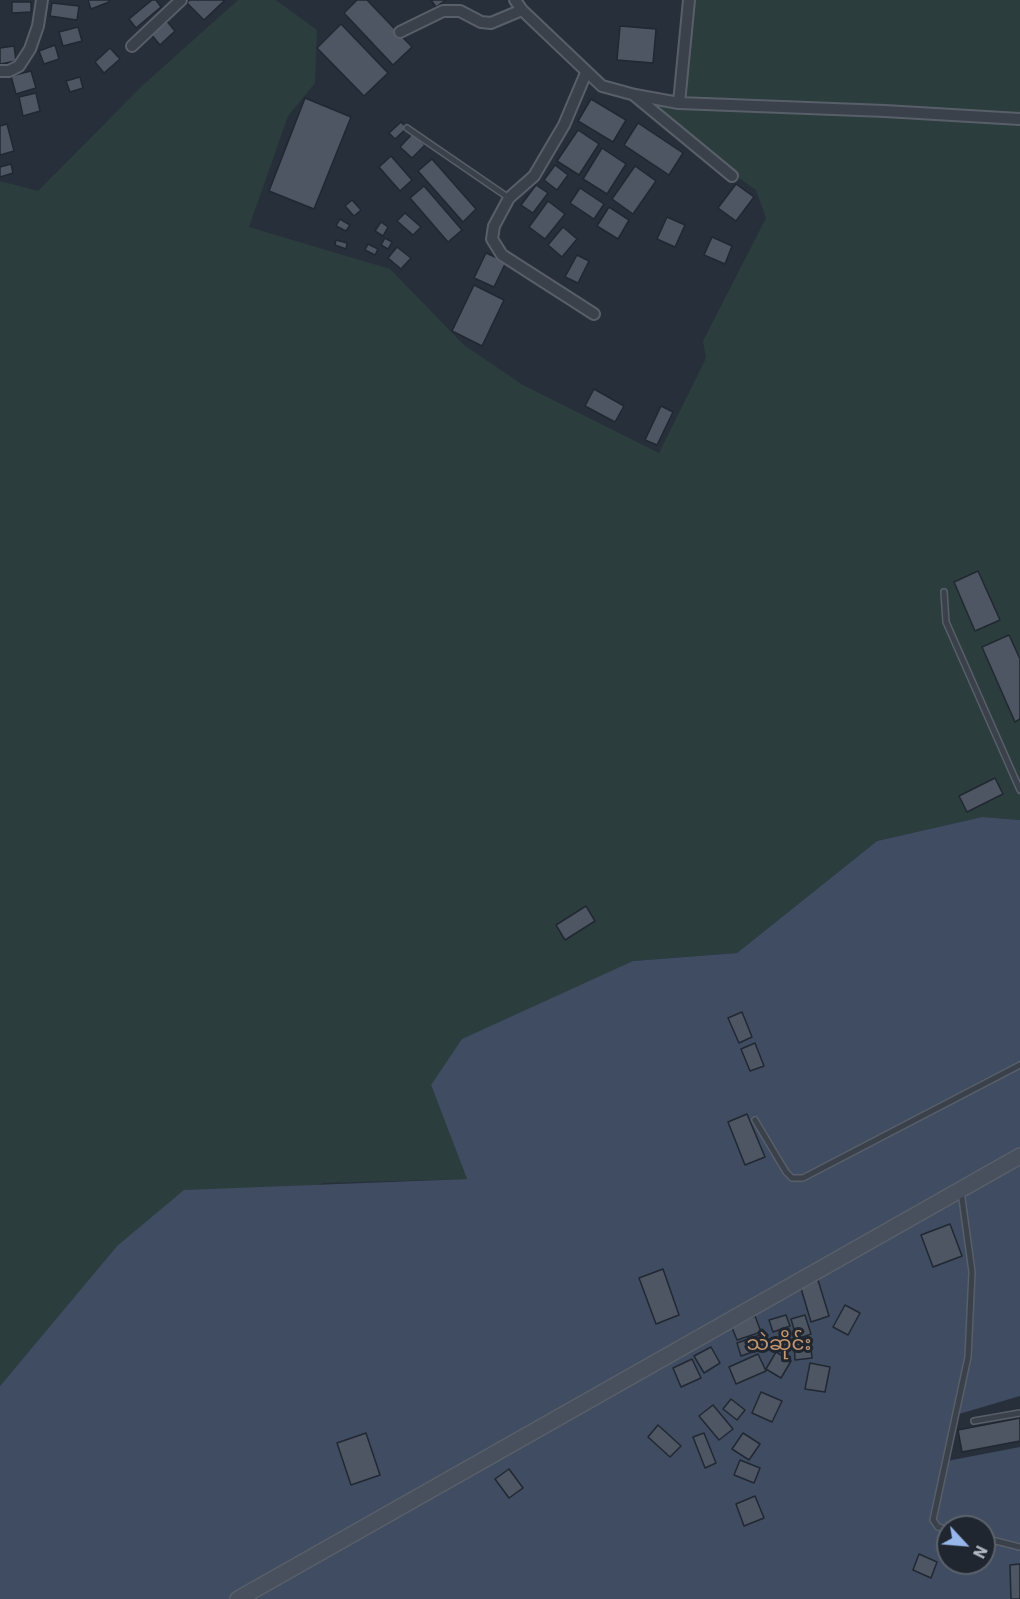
<!DOCTYPE html>
<html>
<head>
<meta charset="utf-8">
<style>
  body { margin:0 }
  #map { position:relative; width:1020px; height:1599px; overflow:hidden; background:#272f3a; font-family:"IBM Plex Sans",sans-serif }
  canvas { display:block }
  .north { position:absolute; left:936px; top:1515px; width:60px; height:60px; box-sizing:border-box; background:#1f2630; border:2px solid #5b626c; border-radius:50%; rotate:116deg; font-size:16px; font-weight:700; line-height:24px; text-align:center; color:#b6bcc6 }
  .north::after { content:''; display:block; margin:auto; width:21px; height:27px; background:#97b6ea; clip-path:polygon(50% 0,100% 100%,50% 72%,0 100%) }
</style>
</head>
<body>
<div id="map">
<canvas width="1020" height="1599"></canvas>
<div class="north">N</div>
</div>
<script>
const ctx = document.querySelector('canvas').getContext('2d');
ctx.lineJoin = 'round';
function fill(path, color) { ctx.fillStyle = color; ctx.fill(path, 'evenodd'); }
const poly = rows => new Path2D(rows.map(r => 'M' + r).join(''));
function stroke(path, color, width, dash) { ctx.strokeStyle = color; ctx.lineWidth = width; ctx.lineCap = dash ? 'butt' : 'round'; ctx.setLineDash(dash || []); ctx.stroke(path); }
function drawText(font, color, halo, rows, align = 'center') {
  ctx.font = font + ' "IBM Plex Sans","Noto Sans Myanmar",sans-serif'; ctx.lineWidth = 6; ctx.setLineDash([]); ctx.textBaseline = 'middle'; ctx.strokeStyle = halo; ctx.fillStyle = color; for (const [text, x, y, turn = 0] of rows) {
    ctx.save(); ctx.translate(x, y); ctx.rotate((+turn || 0) * Math.PI / 180); ctx.textAlign = isNaN(turn) ? turn : align; if (halo) ctx.strokeText(text, 0, 0); ctx.fillText(text, 0, 0); ctx.restore();
  }
}
fill(poly([
  [238,0,276,0,317,30,315,83,288,116,249,227,390,269,464,345,523,385,659,453,706,358,703,341,766,218,756,190,657,120,659,107,682,83,696,0,1020,0,1020,820,982,817,877,841,737,953,633,961,431,1085,467,1179,324,1183,117,1246,0,1386,0,181,38,191,143,85]
]), '#2c3d3d');
fill(poly([
  [982,817,1020,820,1020,1396,959,1414,947,1461,1020,1447,1020,1599,0,1599,0,1386,117,1246,184,1190,467,1179,431,1085,462,1039,633,961,737,953,877,841],
  [948,1527,984,1527,984,1563,948,1563]
]), '#3f4c61');
const building = poly([
  [88,0,109,0,109,2,91,9,88,0],
  [152,0,156,0,161,7,136,28,129,19,152,0],
  [189,0,223,0,224,1,204,20,187,3,189,0],
  [357,0,367,0,412,47,393,65,344,13,357,0],
  [431,0,446,0,436,7,431,0],
  [12,2,31,2,31,12,12,13,12,2],
  [52,3,79,6,77,20,50,16,52,3],
  [165,19,175,31,160,45,150,33,165,19],
  [341,24,388,73,364,96,317,48,341,24],
  [620,26,656,29,653,63,617,60,620,26],
  [78,27,82,41,63,46,59,32,78,27],
  [55,45,59,59,44,64,39,51,55,45],
  [14,46,16,61,0,64,0,48,14,46],
  [110,48,120,59,104,73,95,62,110,48],
  [31,71,36,88,16,94,11,76,31,71],
  [80,77,83,88,70,92,66,81,80,77],
  [36,93,40,111,23,116,19,97,36,93],
  [305,98,351,117,314,209,269,191,305,98],
  [591,99,626,120,613,142,578,121,591,99],
  [401,122,407,128,395,139,389,133,401,122],
  [638,123,683,153,669,175,624,145,638,123],
  [7,124,14,151,0,155,0,126,7,124],
  [578,130,599,144,579,175,557,161,578,130],
  [413,133,425,145,412,158,400,147,413,133],
  [602,148,626,164,607,194,583,179,602,148],
  [391,156,412,180,400,191,379,167,391,156],
  [432,159,476,209,463,222,418,171,432,159],
  [11,164,13,173,0,177,0,167,11,164],
  [555,165,568,175,557,190,544,180,555,165],
  [635,166,656,181,633,214,612,199,635,166],
  [736,184,754,197,736,221,718,208,736,184],
  [536,185,548,193,533,213,521,205,536,185],
  [424,186,462,230,448,242,410,198,424,186],
  [580,188,604,204,594,219,570,203,580,188],
  [352,200,361,210,354,216,345,206,352,200],
  [548,201,565,214,545,239,529,227,548,201],
  [609,207,629,220,618,239,597,226,609,207],
  [405,213,421,227,413,235,397,221,405,213],
  [667,217,685,225,675,247,657,239,667,217],
  [340,219,350,225,346,231,336,226,340,219],
  [381,222,388,227,383,236,375,231,381,222],
  [563,227,577,239,562,257,548,245,563,227],
  [712,237,732,246,725,264,704,255,712,237],
  [385,238,392,242,388,249,381,245,385,238],
  [336,240,347,243,346,249,335,245,336,240],
  [368,244,378,249,375,255,365,250,368,244],
  [397,247,411,258,401,269,388,258,397,247],
  [486,253,506,262,494,287,474,278,486,253],
  [577,255,589,261,578,283,565,277,577,255],
  [474,285,504,300,482,346,452,331,474,285],
  [594,389,624,406,615,422,585,406,594,389],
  [661,406,673,412,657,445,645,440,661,406],
  [978,571,1000,620,975,631,954,582,978,571],
  [1009,635,1020,659,1020,719,1015,722,982,647,1009,635],
  [995,778,1003,794,967,812,959,796,995,778],
  [586,906,595,921,565,940,556,925,586,906],
  [742,1012,752,1037,739,1043,728,1018,742,1012],
  [755,1043,764,1066,750,1071,741,1049,755,1043],
  [747,1114,765,1157,745,1165,728,1122,747,1114],
  [950,1224,962,1256,933,1267,921,1235,950,1224],
  [663,1269,679,1315,656,1324,639,1278,663,1269],
  [818,1280,829,1316,811,1322,800,1285,818,1280],
  [845,1305,860,1313,848,1335,833,1327,845,1305],
  [786,1315,790,1326,773,1332,769,1320,786,1315],
  [805,1315,811,1334,797,1339,791,1319,805,1315],
  [755,1316,761,1332,737,1340,731,1325,755,1316],
  [763,1334,767,1347,741,1356,737,1343,763,1334],
  [810,1339,812,1358,795,1360,794,1340,810,1339],
  [711,1347,720,1363,704,1373,694,1356,711,1347],
  [776,1352,791,1361,781,1378,766,1369,776,1352],
  [758,1354,766,1371,736,1384,729,1367,758,1354],
  [692,1359,701,1378,681,1387,673,1368,692,1359],
  [810,1363,830,1367,825,1392,805,1389,810,1363],
  [761,1392,782,1401,772,1422,752,1413,761,1392],
  [731,1399,745,1410,737,1420,723,1409,731,1399],
  [713,1405,733,1429,719,1440,699,1416,713,1405],
  [1020,1418,1020,1441,962,1452,958,1430,1020,1418],
  [658,1425,681,1446,670,1457,648,1437,658,1425],
  [366,1433,380,1475,351,1485,337,1443,366,1433],
  [704,1433,716,1463,705,1468,693,1437,704,1433],
  [743,1433,760,1444,749,1460,732,1449,743,1433],
  [740,1460,760,1468,754,1483,734,1475,740,1460],
  [509,1469,523,1488,509,1498,495,1479,509,1469],
  [755,1496,764,1518,744,1526,736,1504,755,1496],
  [919,1554,937,1562,931,1578,913,1570,919,1554],
  [1020,1564,1020,1599,1011,1599,1010,1565,1020,1564]
]);
fill(building, '#4d5662');
stroke(building, '#212832', 1.5);
const lane = poly([
  [407,128,509,198],
  [944,592,946,622,1020,790],
  [755,1120,786,1172,792,1178,803,1178,1020,1065],
  [974,1421,1020,1413],
  [948,1529,938,1527,933,1520,968,1357,972,1272,961,1191],
  [984,1538,1020,1547]
]);
const street = poly([
  [515,0,522,10,602,86,635,95,679,103,885,111,1020,119],
  [400,32,443,11,460,11,481,22,491,23,522,10],
  [132,46,181,0],
  [0,71,9,71,19,66,30,49,38,26,42,0],
  [586,73,564,125,534,176,509,198,494,226,492,239,502,255,594,314],
  [635,96,732,176],
  [679,103,689,0]
]);
const secondary = poly([
  [238,1599,1020,1156]
]);
stroke(lane, '#585f69', 8);
stroke(street, '#585f69', 14);
stroke(secondary, '#585f69', 18);
stroke(lane, '#3a414b', 5);
stroke(street, '#3a414b', 10);
stroke(secondary, '#49505d', 15);
drawText('20px', '#c69670', '#1f2630', [
  ["သဲဆိုင်း",779,1344]
]);
</script>
</body>
</html>
